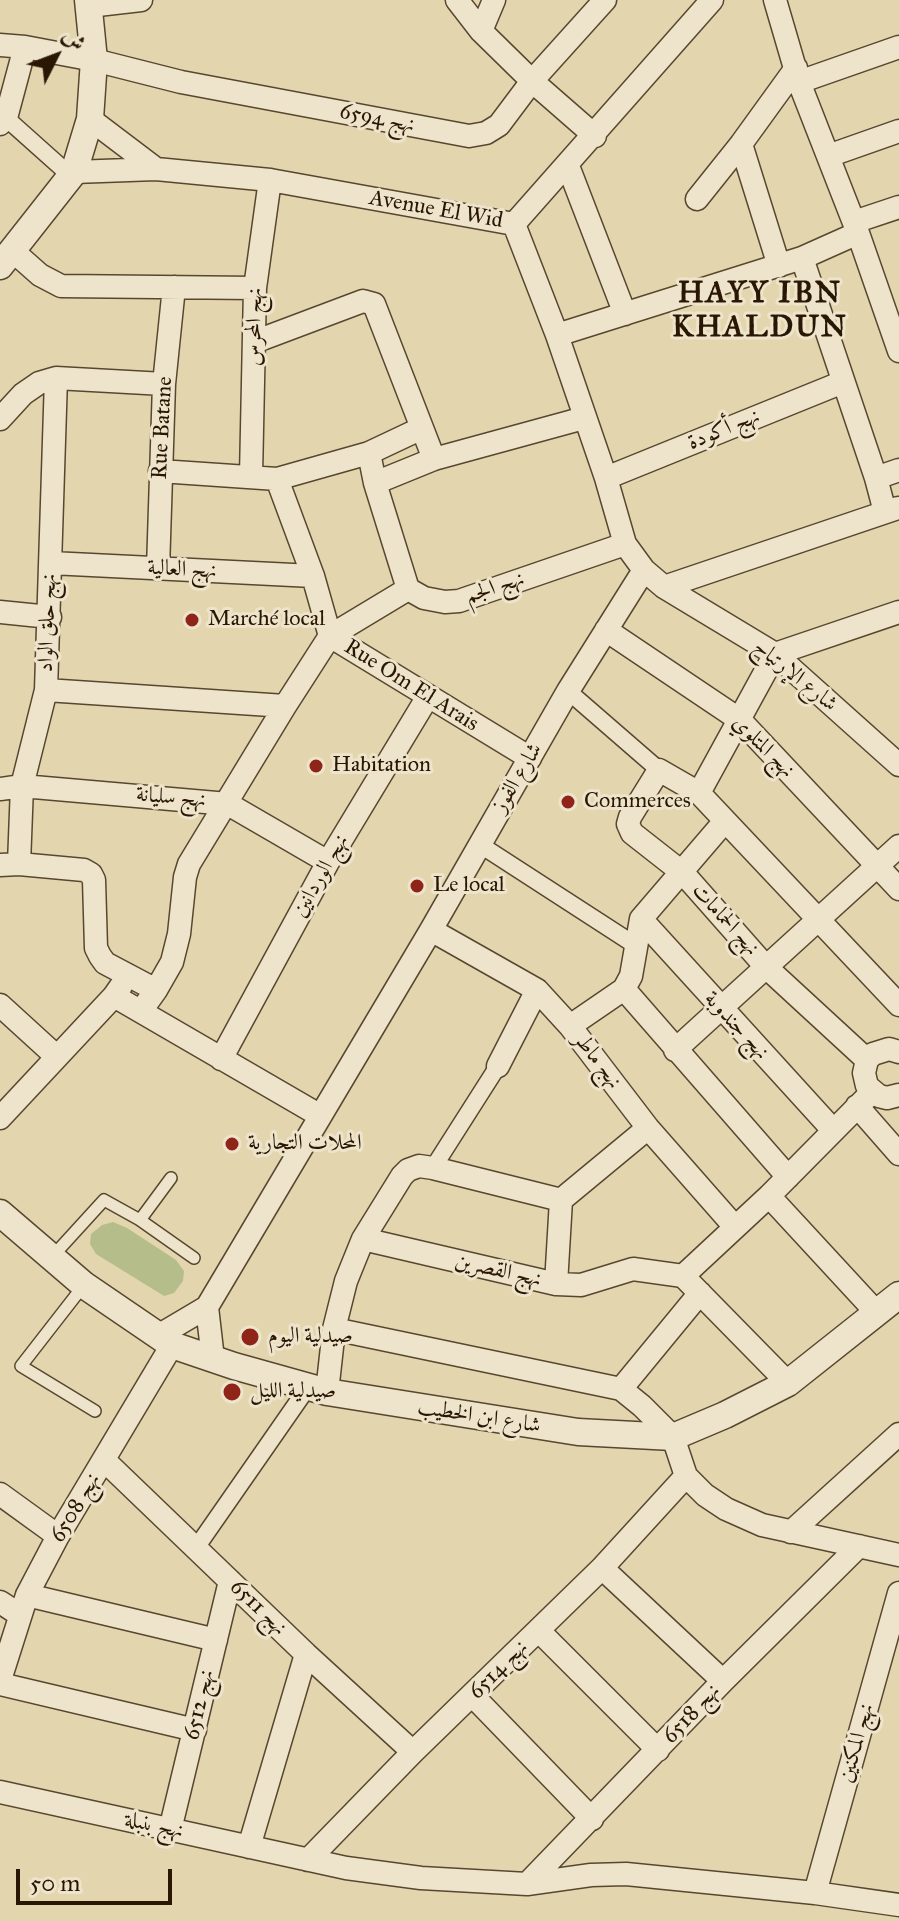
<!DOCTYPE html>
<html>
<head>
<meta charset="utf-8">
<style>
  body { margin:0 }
  #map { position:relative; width:899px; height:1921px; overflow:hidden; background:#e3d6af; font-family:"IM FELL Great Primer",Amiri,serif }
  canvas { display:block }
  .north { position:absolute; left:16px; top:16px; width:80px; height:80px; -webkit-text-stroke:6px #ede4cb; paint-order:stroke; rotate:48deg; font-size:22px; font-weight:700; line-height:32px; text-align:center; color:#291704 }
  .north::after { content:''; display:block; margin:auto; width:28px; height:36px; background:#291704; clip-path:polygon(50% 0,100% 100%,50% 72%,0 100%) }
  .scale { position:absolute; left:16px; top:1869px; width:156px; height:36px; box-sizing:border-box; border:4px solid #291704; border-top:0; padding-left:10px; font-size:24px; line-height:28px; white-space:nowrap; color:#291704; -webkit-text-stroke:6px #ede4cb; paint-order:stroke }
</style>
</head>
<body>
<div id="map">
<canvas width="899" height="1921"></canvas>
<div class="north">ش</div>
<div class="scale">50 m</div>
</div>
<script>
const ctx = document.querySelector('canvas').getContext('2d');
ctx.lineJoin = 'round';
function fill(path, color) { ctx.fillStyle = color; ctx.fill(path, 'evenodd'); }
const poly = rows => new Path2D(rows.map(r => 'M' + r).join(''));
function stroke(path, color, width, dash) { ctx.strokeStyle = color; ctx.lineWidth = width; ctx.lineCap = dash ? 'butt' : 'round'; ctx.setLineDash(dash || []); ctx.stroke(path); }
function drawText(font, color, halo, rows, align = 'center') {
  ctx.font = font + ' "IM FELL Great Primer",Amiri,serif'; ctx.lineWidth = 6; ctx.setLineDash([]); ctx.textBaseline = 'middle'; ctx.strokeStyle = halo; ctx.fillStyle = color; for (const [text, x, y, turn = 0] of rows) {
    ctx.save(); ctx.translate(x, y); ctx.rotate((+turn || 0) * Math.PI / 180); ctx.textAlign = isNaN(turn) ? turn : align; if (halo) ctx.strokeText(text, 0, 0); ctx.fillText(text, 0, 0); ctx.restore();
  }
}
fill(poly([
  [113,1222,127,1228,176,1260,184,1271,183,1281,174,1293,164,1296,96,1254,90,1244,91,1234,102,1225]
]), '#b5bd8a');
const service = poly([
  [140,1220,171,1178],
  [52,1257,104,1200,140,1220,194,1258],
  [84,1285,21,1366,95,1411]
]);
const pedestrian = poly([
  [6,118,72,177],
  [568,691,659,770],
  [479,844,635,945],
  [433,1168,498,1066],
  [196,1548,308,1387]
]);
const minor = poly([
  [457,0,481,31,532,81,595,136],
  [775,0,799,82,858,233,899,351],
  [89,6,141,0],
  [481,31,494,0],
  [0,45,25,47,94,60,181,82,469,136,486,133,499,125,532,81,605,0],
  [799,82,899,47],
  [90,119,156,169],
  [0,124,6,118,25,47],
  [741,144,779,266],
  [828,156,899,131],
  [568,166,625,314],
  [74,172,156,169,270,180,514,224,712,0],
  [697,199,741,144,796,68],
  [854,222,899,207],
  [514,224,557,335,606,478,625,544,644,570,664,587,775,654,899,765],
  [14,252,40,275,61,286,255,288],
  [802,258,876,478,885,512],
  [557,335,802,258,858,233],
  [254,342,363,301,374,304,434,459],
  [0,419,23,394,39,383,56,378,164,384],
  [369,453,375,483,408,589,424,598,445,602,459,601,625,544],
  [160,471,277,479,313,576,330,636,530,758],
  [251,476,255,288,270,180],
  [606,478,843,382],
  [876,478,899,470],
  [277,479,369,453,422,428],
  [375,483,434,459,584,418],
  [51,563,313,576],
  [158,569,164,384,174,287],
  [664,587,898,508],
  [0,612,50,617],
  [606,630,740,720,899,889],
  [46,690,285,706],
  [0,789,22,786,228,804,328,862],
  [699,793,775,654,899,612],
  [19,864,22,786,46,690,56,378],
  [0,865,19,864,84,870,91,874,94,880,96,948,100,956,105,963,156,990],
  [641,919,833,1130],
  [431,930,537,990,570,1026,648,1128,735,1227],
  [624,989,788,1177],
  [114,996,319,1115],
  [0,1005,57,1057],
  [141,1011,156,990,172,962,179,934,185,877,189,864,285,706,330,636,408,589],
  [570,1026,624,989,631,976,641,919,725,821],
  [675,1050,899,846],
  [899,1052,889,1049,873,1054,867,1060,864,1073,867,1086,879,1096,887,1098,899,1095],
  [221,1059,328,862,427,698],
  [867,1060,766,967,683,873,632,833,628,824,630,817,659,770,699,793,899,1005],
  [498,1066,537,990],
  [857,1106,899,1154],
  [0,1118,114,996,121,986],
  [769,1196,877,1313],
  [363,1239,556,1284,581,1285,633,1269,683,1276],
  [556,1284,561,1200,648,1128],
  [207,1307,213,1359],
  [334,1329,621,1389,642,1406,673,1437,686,1476,705,1495,726,1509,762,1525,899,1555],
  [158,1336,207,1307,431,930,568,691,644,570],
  [788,1383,683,1276,769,1196,872,1092],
  [621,1389,700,1293],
  [327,1392,334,1329,346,1281,363,1239,402,1176,408,1170,419,1166,433,1168,561,1200],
  [105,1461,306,1654,413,1752],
  [0,1494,58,1536],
  [791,1532,899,1434],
  [602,1568,723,1681],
  [27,1595,216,1640],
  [0,1602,20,1615],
  [539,1631,658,1750],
  [0,1680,27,1595,58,1536,172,1345],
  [0,1684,195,1730],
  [473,1696,592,1819],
  [0,1792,346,1868,421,1878,527,1884,591,1875,626,1874,815,1893,899,1905],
  [170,1830,230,1581],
  [249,1847,306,1654],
  [308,1860,413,1752,602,1568,686,1476],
  [527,1884,723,1681,859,1546],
  [815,1893,899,1593]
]);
const tertiary = poly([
  [0,266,74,172,90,119,94,60,88,0],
  [0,1213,84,1285,172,1345,234,1366,327,1392,578,1432,673,1437,725,1415,788,1383,899,1295]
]);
stroke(service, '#58472f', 14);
stroke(pedestrian, '#58472f', 19);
stroke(minor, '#58472f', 25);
stroke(tertiary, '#58472f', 29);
stroke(service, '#ede4cb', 11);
stroke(pedestrian, '#ede4cb', 16);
stroke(minor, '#ede4cb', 22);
stroke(tertiary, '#ede4cb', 26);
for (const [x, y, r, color] of [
  [192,620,8,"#8f2418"],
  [316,766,8,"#8f2418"],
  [568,802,8,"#8f2418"],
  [417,886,8,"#8f2418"],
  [232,1144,8,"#8f2418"],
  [250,1337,10,"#8f2418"],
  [232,1392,10,"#8f2418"]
]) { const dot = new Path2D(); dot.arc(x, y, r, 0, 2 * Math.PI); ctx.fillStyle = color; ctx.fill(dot); stroke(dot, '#ede4cb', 3); }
drawText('22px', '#291704', '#ede4cb', [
  ["نهج 6594",377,119,11],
  ["Avenue El Wid",436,210,10],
  ["نهج المحرس",255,327,-89],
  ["Rue Batane",163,428,-87],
  ["نهج أكودة",724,430,-22],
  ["نهج العالية",182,570,3],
  ["نهج الجم",495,588,-18],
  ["نهج حلق الواد",48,623,-88],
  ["شارع الإرتياح",795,676,39],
  ["Rue Om El Arais",411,686,32],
  ["نهج المتلوي",763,747,45],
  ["شارع الفوز",518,778,-59],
  ["نهج سليانة",171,798,5],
  ["نهج الوردانين",321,876,-60],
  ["نهج الحمامات",725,920,48],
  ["نهج جندوبة",736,1026,47],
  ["نهج ماطر",597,1061,53],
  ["نهج القصرين",498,1271,13],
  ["شارع ابن الخطيب",479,1417,9],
  ["نهج 6508",76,1508,-59],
  ["نهج 6511",258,1608,44],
  ["نهج 6514",499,1670,-45],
  ["نهج 6512",200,1705,-77],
  ["نهج 6518",692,1714,-47],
  ["نهج المكنين",857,1743,-74],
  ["نهج بنبلة",154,1826,12]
]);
drawText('22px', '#291704', '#ede4cb', [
  ["Marché local",208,620],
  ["Habitation",332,766],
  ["Commerces",584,802],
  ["Le local",433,886],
  ["المحلات التجارية",248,1144],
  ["صيدلية اليوم",268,1337],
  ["صيدلية الليل",250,1392]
], 'left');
ctx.letterSpacing = '2px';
drawText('bold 30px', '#291704', '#ede4cb', [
  ["HAYY IBN",760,295],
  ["KHALDUN",760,329]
]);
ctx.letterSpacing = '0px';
</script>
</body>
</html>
